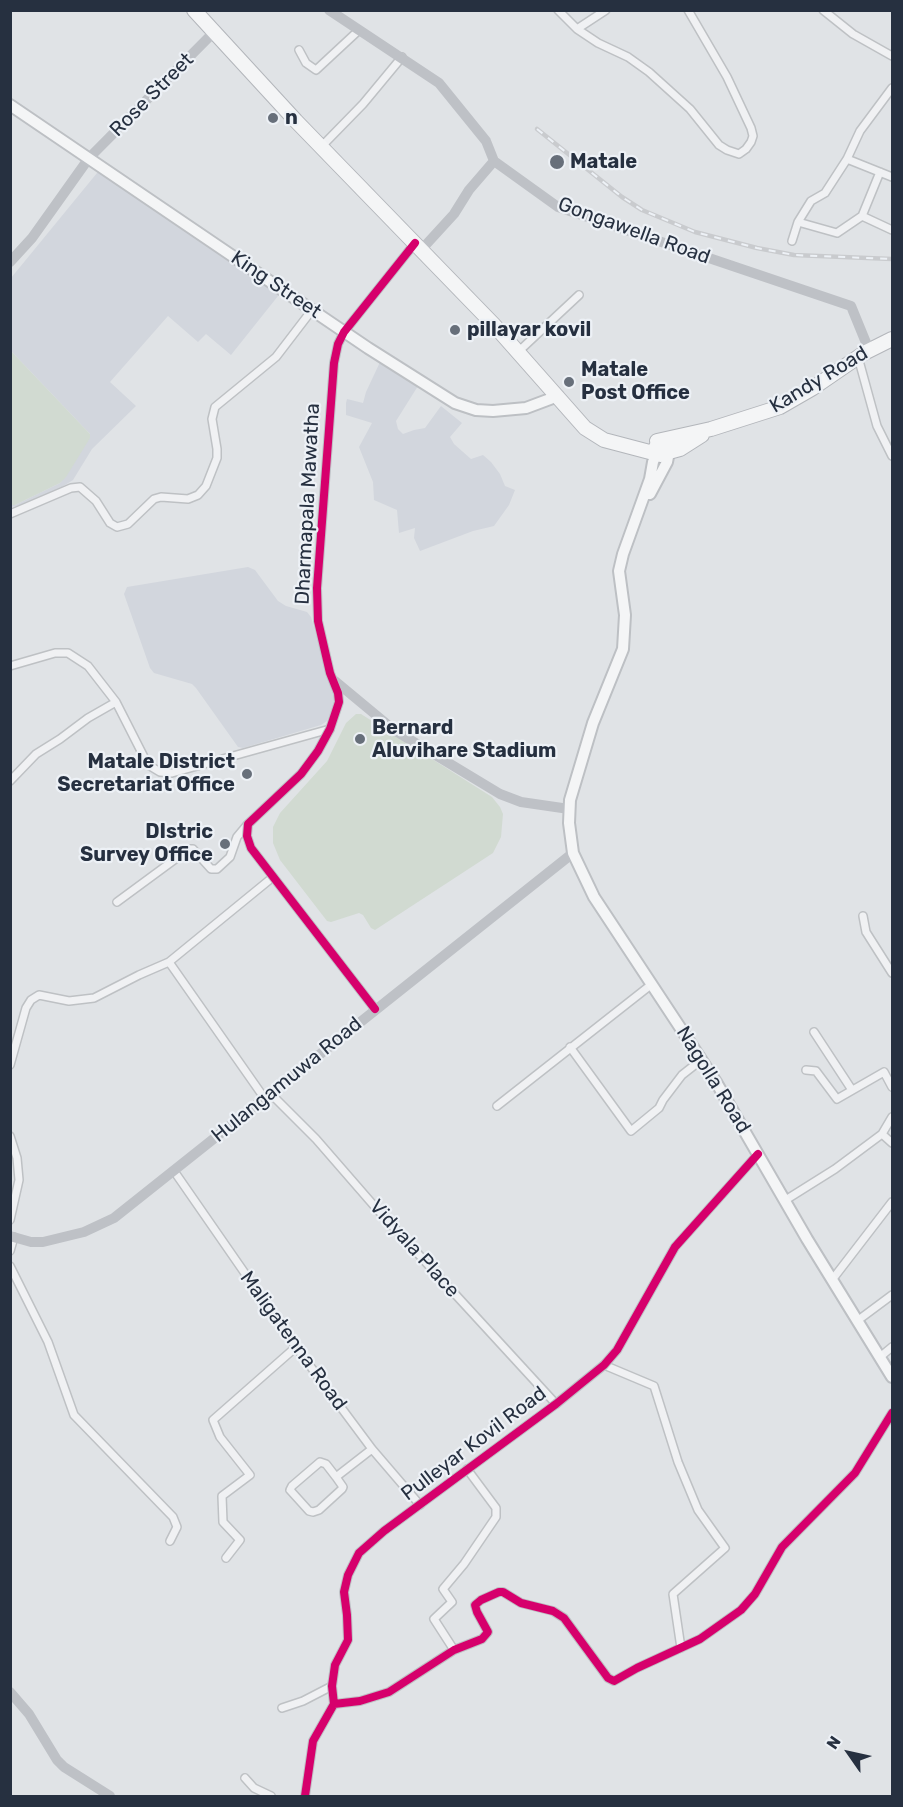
<!DOCTYPE html>
<html>
<head>
<meta charset="utf-8">
<style>
  body { margin:0 }
  #map { position:relative; width:903px; height:1807px; overflow:hidden; background:#e0e3e6; font-family:Rubik,sans-serif }
  canvas { display:block }
  .frame { position:absolute; inset:0; border:12px solid #263040; pointer-events:none }
  .north { position:absolute; left:819px; top:1723px; width:60px; height:60px; -webkit-text-stroke:4px #edf1f6; paint-order:stroke; rotate:304deg; font-size:16px; font-weight:700; line-height:24px; text-align:center; color:#263040 }
  .north::after { content:''; display:block; margin:auto; width:21px; height:27px; background:#263040; clip-path:polygon(50% 0,100% 100%,50% 72%,0 100%) }
</style>
</head>
<body>
<div id="map">
<canvas width="903" height="1807"></canvas>
<div class="frame"></div>
<div class="north">N</div>
</div>
<script>
const ctx = document.querySelector('canvas').getContext('2d');
ctx.lineJoin = 'round';
function fill(path, color) { ctx.fillStyle = color; ctx.fill(path, 'evenodd'); }
const poly = rows => new Path2D(rows.map(r => 'M' + r).join(''));
function stroke(path, color, width, dash) { ctx.strokeStyle = color; ctx.lineWidth = width; ctx.lineCap = dash ? 'butt' : 'round'; ctx.setLineDash(dash || []); ctx.stroke(path); }
function drawText(font, color, halo, rows, align = 'center') {
  ctx.font = font + ' Rubik,sans-serif'; ctx.lineWidth = 4.5; ctx.setLineDash([]); ctx.textBaseline = 'middle'; ctx.strokeStyle = halo; ctx.fillStyle = color; for (const [text, x, y, turn = 0] of rows) {
    ctx.save(); ctx.translate(x, y); ctx.rotate((+turn || 0) * Math.PI / 180); ctx.textAlign = isNaN(turn) ? turn : align; if (halo) ctx.strokeText(text, 0, 0); ctx.fillText(text, 0, 0); ctx.restore();
  }
}
fill(poly([
  [101,172,277,292,278,296,231,355,206,334,198,342,168,316,110,382,136,406,92,449,73,480,49,495,33,503,11,507,10,505,15,505,60,483,90,434,11,351,11,278,97,173],
  [381,360,418,386,396,421,398,429,403,434,414,430,425,428,441,406,462,423,450,437,454,444,471,459,483,455,491,462,500,474,505,486,515,490,509,505,494,526,473,531,420,551,414,538,415,528,399,533,397,510,374,500,373,482,359,447,372,423,346,415,346,403,347,399,363,403,366,392],
  [248,567,255,570,278,601,286,606,307,612,311,617,328,674,337,698,327,721,321,725,243,748,238,747,196,688,192,684,154,673,150,668,124,594,127,587]
]), '#d2d6dd');
fill(poly([
  [11,351,90,434,90,438,66,477,60,483,15,505,10,505],
  [356,714,361,714,492,797,500,807,503,814,501,837,493,853,375,930,371,928,363,915,359,913,331,922,327,921,280,860,273,843,273,827,280,813,327,761,346,723]
]), '#d1dad1');
const street = poly([
  [558,10,577,29,598,43,628,57,649,72,690,109,719,145,727,150,739,154,746,149,751,142,753,136,751,128,727,77,688,10],
  [823,10,853,34,892,56],
  [577,29,606,10],
  [299,50,306,63,316,70,358,31],
  [321,147,363,104,402,57],
  [847,159,892,177],
  [862,216,892,230],
  [798,222,837,233,862,216,880,172],
  [792,241,798,222,811,201,825,193,847,159,860,131,892,88],
  [518,352,579,295],
  [858,357,877,426,892,456],
  [10,514,71,488,80,487,96,501,110,523,117,527,128,524,154,499,161,497,188,499,198,495,206,486,217,458,217,449,212,419,215,407,276,357,312,310],
  [10,666,55,653,68,653,88,666,116,702,145,759,150,766,160,772,172,773,330,729],
  [10,781,36,754,60,739,88,718,116,702],
  [117,902,189,849,193,849,211,869,217,869,230,857,237,837,247,825],
  [863,916,866,932,892,973],
  [169,962,265,1099],
  [814,1032,852,1090],
  [570,1047,631,1131,659,1108,663,1100,682,1075,701,1060],
  [10,1065,26,1008,31,1000,39,995,69,1001,94,998,139,975,169,962,273,877],
  [806,1070,816,1071,837,1099,884,1072,892,1087],
  [271,1094,316,1139,376,1208,556,1404],
  [497,1106,652,984],
  [882,1134,892,1143],
  [10,1136,17,1158,19,1180,10,1220],
  [174,1171,296,1347,372,1449,420,1505],
  [784,1201,835,1169,882,1134,892,1117],
  [10,1251,14,1237],
  [10,1266,48,1342,74,1415,173,1517,177,1527,170,1541],
  [832,1280,892,1202],
  [857,1321,892,1295],
  [880,1357,892,1347],
  [604,1365,654,1386,678,1462,698,1510,725,1548,673,1594,681,1648],
  [336,1477,326,1464,320,1462,292,1486,290,1490,309,1511,313,1512,319,1510,342,1489,343,1487,336,1477,372,1449],
  [226,1558,240,1540,223,1522,222,1496,250,1475,220,1437,213,1420,296,1347],
  [454,1650,434,1619,452,1602,443,1589,464,1564,496,1517,496,1508,467,1469],
  [334,1704,360,1701,389,1692,454,1650,482,1639,488,1632,477,1612,475,1605,481,1600,499,1592,503,1592,521,1603,553,1611,564,1618,608,1678,614,1681,637,1668,700,1639,741,1610,755,1594,782,1547,855,1473,892,1413],
  [282,1708,303,1701,332,1686],
  [245,1778,254,1788,271,1796]
]);
const primary = poly([
  [10,105,368,348,455,403,476,410,493,411,526,408,558,396],
  [657,453,653,462,650,479,623,554,619,571,625,615,623,649,593,723,570,800,569,823,573,853,594,897,716,1082,807,1239,892,1377],
  [650,494,667,462,669,452]
]);
const highway = poly([
  [194,10,296,121,494,325,585,428,604,440,661,455,669,452,668,443,662,441,659,442,656,447,657,453],
  [657,441,711,429,780,407,813,388,864,353,892,339],
  [669,452,680,449,702,435]
]);
stroke(street, '#bec1c4', 10);
stroke(primary, '#bdc0c4', 14);
stroke(highway, '#b3b6bb', 16);
stroke(street, '#f0f1f3', 7);
stroke(poly([
  [329,10,439,83,486,141,494,161,558,207,851,306,869,350],
  [422,249,454,214,469,190,494,161],
  [10,262,32,238,89,158,214,32],
  [335,681,394,730,500,794,521,802,569,809],
  [375,1009,251,848,247,836,248,824,301,774,318,751,330,729,339,702,338,693,330,673,318,621,317,588,334,363,338,344,344,332,415,243],
  [10,1236,31,1242,43,1242,84,1232,114,1218,573,853],
  [10,1692,29,1714,57,1760,64,1767,110,1796],
  [305,1796,313,1741,334,1704,332,1686,335,1665,348,1640,347,1615,344,1592,348,1575,359,1553,384,1531,556,1404,604,1365,617,1350,675,1247,758,1154]
]), '#bec1c6', 10);
stroke(primary, '#f4f5f6', 10);
stroke(highway, '#f4f5f6', 14);
const rail = poly([
  [537,129,622,197,642,210,695,232,757,248,794,255,892,259]
]);
stroke(rail, '#c9cbce', 4.5);
stroke(rail, '#edf1f6', 2, [7]);
stroke(poly([
  [375,1009,251,848,247,836,248,824,301,774,318,751,330,729,339,702,338,693,330,673,318,621,317,588,334,363,338,344,344,332,415,243],
  [334,1704,360,1701,389,1692,454,1650,482,1639,488,1632,477,1612,475,1605,481,1600,499,1592,503,1592,521,1603,553,1611,564,1618,608,1678,614,1681,637,1668,700,1639,741,1610,755,1594,782,1547,855,1473,892,1413],
  [305,1796,313,1741,334,1704,332,1686,335,1665,348,1640,347,1615,344,1592,348,1575,359,1553,384,1531,556,1404,604,1365,617,1350,675,1247,758,1154]
]), '#d6006c', 8);
for (const [x, y, r, color] of [
  [273,118,6,"#676f7a"],
  [557,162,8,"#676f7a"],
  [455,330,6,"#676f7a"],
  [569,382,6,"#676f7a"],
  [360,739,6,"#676f7a"],
  [247,774,6,"#676f7a"],
  [225,844,6,"#676f7a"]
]) { const dot = new Path2D(); dot.arc(x, y, r, 0, 2 * Math.PI); ctx.fillStyle = color; ctx.fill(dot); stroke(dot, '#edf1f6', 2); }
drawText('20px', '#263040', '#edf1f6', [
  ["Rose Street",152,95,-45],
  ["Gongawella Road",634,231,20],
  ["King Street",276,285,34],
  ["Kandy Road",819,380,-31],
  ["Dharmapala Mawatha",308,504,-87],
  ["Hulangamuwa Road",287,1080,-39],
  ["Nagolla Road",713,1080,58],
  ["Vidyala Place",414,1249,48],
  ["Maligatenna Road",293,1341,54],
  ["Pulleyar Kovil Road",474,1444,-37]
]);
drawText('bold 20px', '#263040', '#edf1f6', [
  ["n",285,118],
  ["Matale",570,162],
  ["pillayar kovil",467,330],
  ["Matale",581,370],
  ["Post Office",581,393],
  ["Bernard",372,728],
  ["Aluvihare Stadium",372,751],
  ["Matale District",235,762,"right"],
  ["Secretariat Office",235,785,"right"],
  ["DIstric",213,832,"right"],
  ["Survey Office",213,855,"right"]
], 'left');
</script>
</body>
</html>
